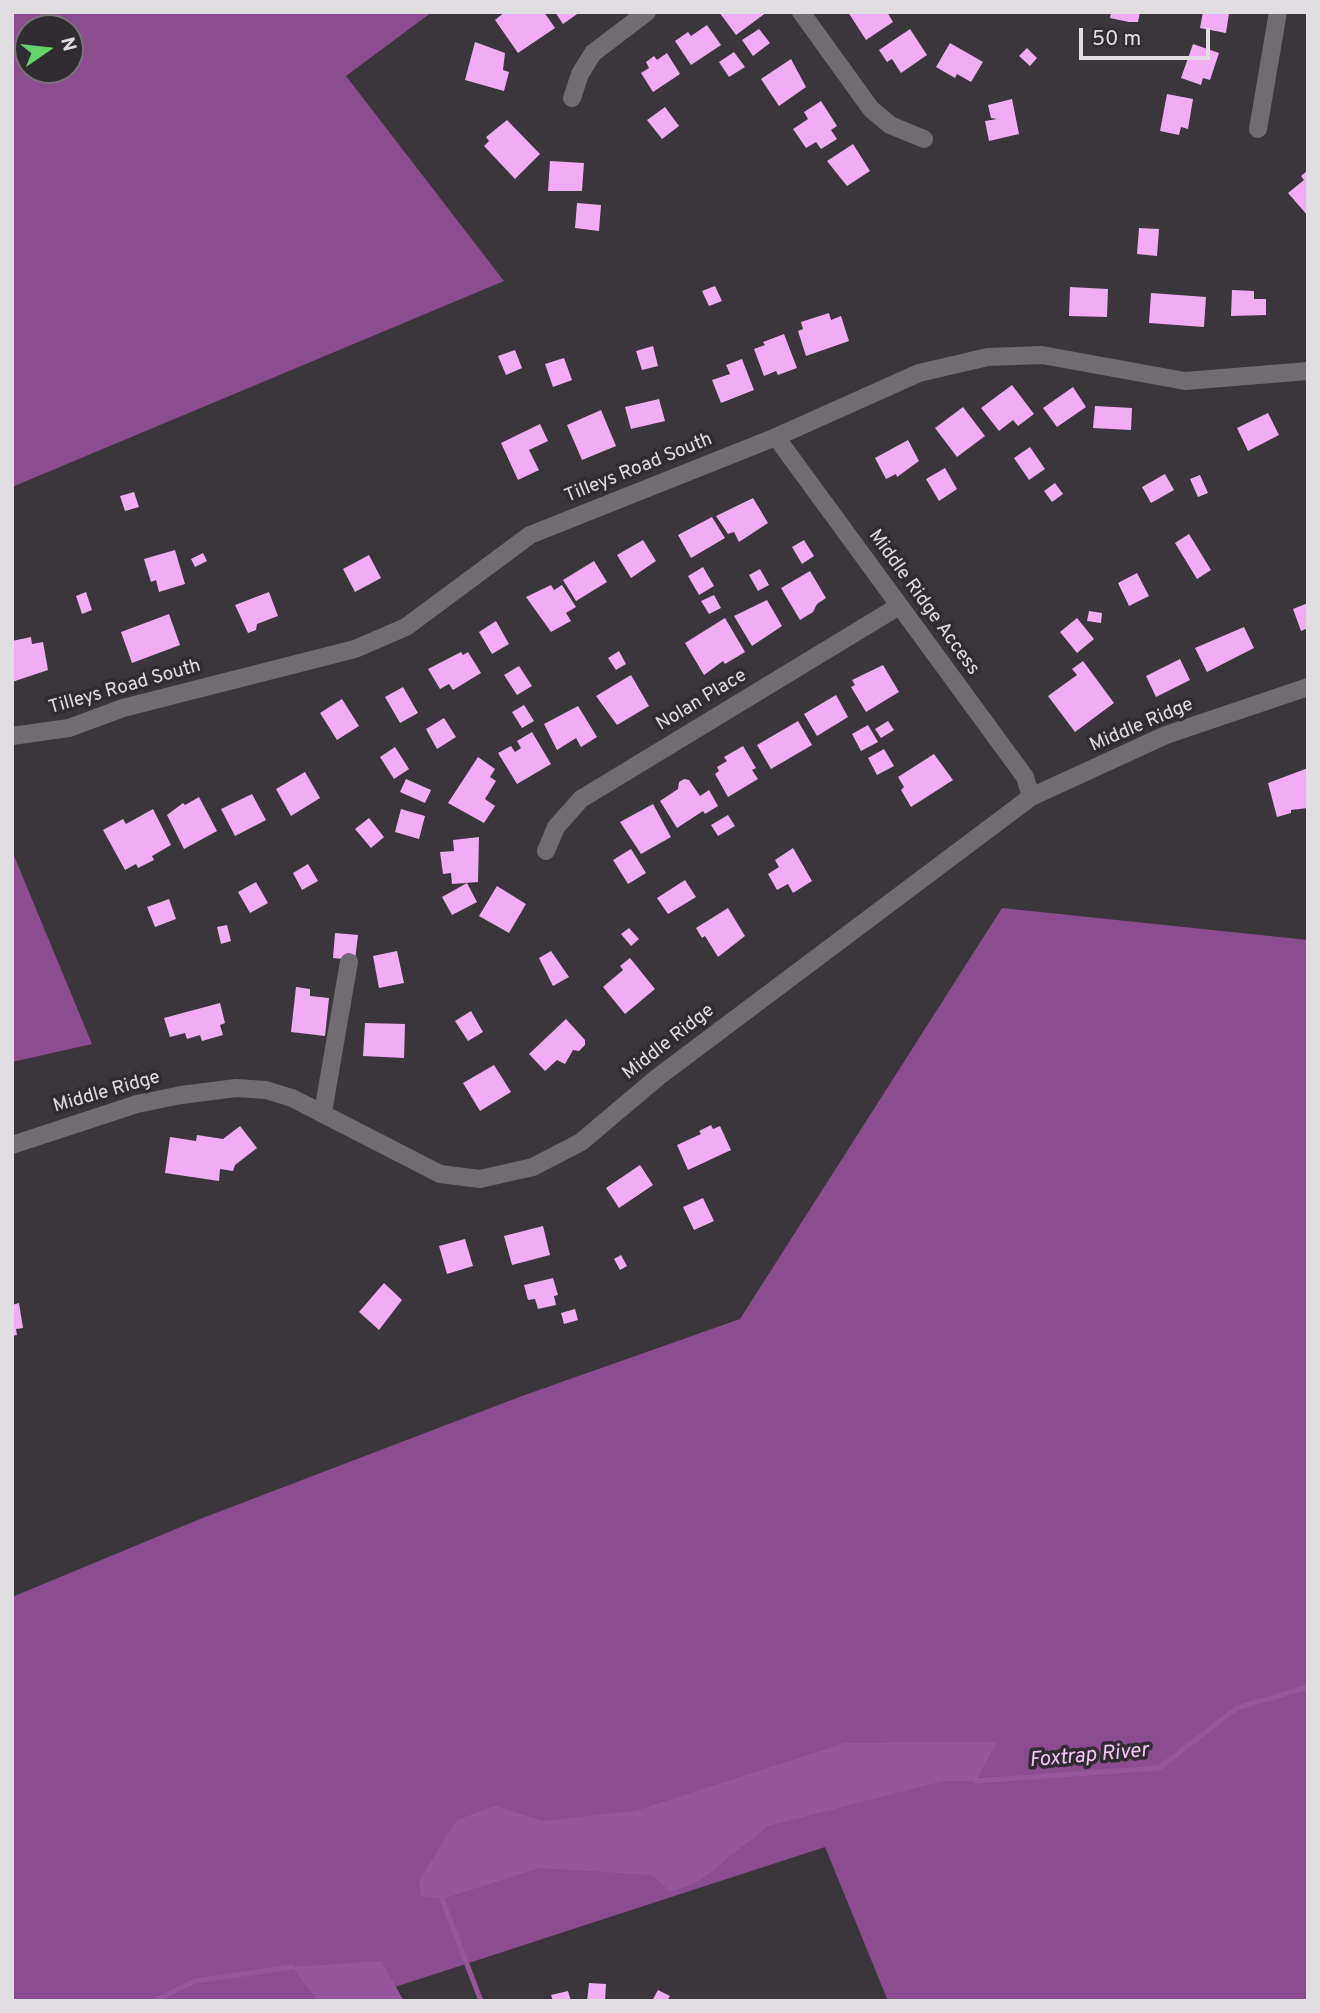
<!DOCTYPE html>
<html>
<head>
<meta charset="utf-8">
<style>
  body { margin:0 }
  #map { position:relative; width:1320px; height:2013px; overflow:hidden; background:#3b363b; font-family:Overpass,sans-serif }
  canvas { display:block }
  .frame { position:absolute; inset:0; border:14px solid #e1dee1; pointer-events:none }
  .north { position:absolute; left:14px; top:14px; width:70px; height:70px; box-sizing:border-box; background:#312c31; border:2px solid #777377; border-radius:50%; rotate:76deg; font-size:19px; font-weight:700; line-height:28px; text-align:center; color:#e1dee1 }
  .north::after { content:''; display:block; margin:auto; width:24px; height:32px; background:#61d46a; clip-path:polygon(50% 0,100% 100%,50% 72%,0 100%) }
  .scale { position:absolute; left:1079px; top:28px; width:131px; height:32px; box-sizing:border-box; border:4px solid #e1dee1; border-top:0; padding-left:9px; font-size:21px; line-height:24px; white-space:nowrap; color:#e1dee1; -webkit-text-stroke:5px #312c31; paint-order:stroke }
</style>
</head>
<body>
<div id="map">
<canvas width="1320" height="2013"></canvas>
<div class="frame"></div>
<div class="north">N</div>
<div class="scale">50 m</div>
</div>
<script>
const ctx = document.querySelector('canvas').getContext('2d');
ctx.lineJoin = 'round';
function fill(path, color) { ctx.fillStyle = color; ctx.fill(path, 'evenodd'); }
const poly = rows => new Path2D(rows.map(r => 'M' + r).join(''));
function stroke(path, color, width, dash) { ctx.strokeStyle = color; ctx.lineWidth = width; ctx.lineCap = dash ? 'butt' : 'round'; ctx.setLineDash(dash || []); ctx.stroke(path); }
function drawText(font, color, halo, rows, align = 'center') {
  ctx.font = font + ' Overpass,sans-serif'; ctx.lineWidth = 7; ctx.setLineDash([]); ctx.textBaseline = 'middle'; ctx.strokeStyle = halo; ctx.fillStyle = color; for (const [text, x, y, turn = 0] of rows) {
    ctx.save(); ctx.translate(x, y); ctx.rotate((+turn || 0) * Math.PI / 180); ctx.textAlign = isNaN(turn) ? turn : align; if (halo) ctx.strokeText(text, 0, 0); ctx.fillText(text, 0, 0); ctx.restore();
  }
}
fill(poly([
  [12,12,432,12,346,76,504,281,12,487],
  [28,28,70,28,70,70,28,70],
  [12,851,92,1044,12,1062],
  [1002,908,1308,940,1308,2001,888,2001,825,1847,352,2001,12,2001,12,1597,200,1519,522,1396,740,1319]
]), '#8c4c90');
fill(poly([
  [997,1742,976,1781,943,1781,768,1826,699,1881,671,1892,652,1875,539,1868,442,1899,421,1896,419,1880,457,1820,495,1806,543,1821,635,1811,845,1743],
  [381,1961,404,2001,318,2001,292,1967]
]), '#97569b');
stroke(poly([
  [976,1781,1159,1768,1237,1708,1308,1687],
  [442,1899,481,2001],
  [154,2001,195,1981,292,1967]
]), '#97569b', 5);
fill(poly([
  [505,12,544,12,555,28,518,53,495,20],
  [555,12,580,12,563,24],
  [719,12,767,12,736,35],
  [848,12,887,12,893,22,866,40],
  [1111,12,1140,12,1138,22,1129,22,1110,18],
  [1203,12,1229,13,1226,33,1200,28],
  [707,25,721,45,691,65,675,41,688,32,691,36],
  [759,29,770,43,753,56,742,40],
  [910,29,927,55,901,73,892,59,887,62,879,50],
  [475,42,505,53,503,70,509,72,504,91,465,80],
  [950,43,983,62,971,82,957,74,955,78,936,67],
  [1193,44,1219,53,1210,80,1203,78,1201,85,1181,78],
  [1027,48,1037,58,1030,66,1019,56],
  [734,52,745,67,729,77,719,62],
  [667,53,680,74,653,92,641,73,649,68,646,62,654,56,657,60],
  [791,59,806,87,779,106,761,79],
  [1167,94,1193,99,1188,129,1181,127,1179,135,1160,131],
  [1012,99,1019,134,989,141,985,121,997,119,991,118,988,105],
  [821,101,837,126,831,130,837,139,821,149,816,142,806,148,793,129,808,119,804,112],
  [665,107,679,126,662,139,647,120],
  [507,120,540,154,515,179,484,146,489,141,486,137],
  [853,144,870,171,847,186,827,161],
  [550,161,584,163,582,191,548,191],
  [1308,170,1308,216,1288,193,1304,180,1301,176],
  [577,203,601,205,599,231,575,228],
  [1139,228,1159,229,1157,256,1137,254],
  [715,286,722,301,709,306,702,291],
  [1070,287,1108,289,1107,317,1069,316],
  [1232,290,1254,291,1254,299,1266,299,1266,315,1231,316],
  [1151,293,1206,297,1204,327,1149,323],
  [829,313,831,320,841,316,849,341,806,356,798,331,803,329,801,322],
  [784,334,797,368,778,375,776,371,764,376,754,349,765,345,763,342],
  [653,346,658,366,642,370,636,351],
  [515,350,522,368,506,375,498,356],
  [564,358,572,380,553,387,545,364],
  [742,359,754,390,721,403,712,380,730,374,726,365],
  [1012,385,1034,414,1018,426,1013,420,999,431,981,408],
  [1073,387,1086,407,1057,427,1043,408],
  [659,399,665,421,631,429,625,407],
  [1095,406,1132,408,1131,430,1093,428],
  [963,407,985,436,957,457,935,428],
  [601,410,616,446,582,460,567,425],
  [1268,413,1279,435,1248,451,1237,428],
  [540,424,548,441,529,450,539,470,518,480,501,443],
  [908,440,919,461,897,477,896,474,886,479,875,458],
  [1030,447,1045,469,1029,480,1014,458],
  [945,468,957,489,939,501,926,479],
  [1165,474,1174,490,1151,503,1142,487],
  [1200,475,1208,493,1198,497,1190,479],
  [1055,483,1063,494,1052,502,1044,491],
  [134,492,139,507,125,511,120,496],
  [753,498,768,523,739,542,734,532,728,534,716,516],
  [712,517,725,538,691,558,678,535],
  [1189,534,1211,570,1197,579,1175,543],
  [643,540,656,561,631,578,617,555],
  [804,540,814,556,802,564,792,547],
  [175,550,185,584,159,592,156,580,151,582,144,559],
  [203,553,207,561,195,567,191,559],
  [369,555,381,578,355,592,343,569],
  [594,561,607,582,576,601,563,580],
  [703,567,714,586,699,595,688,576],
  [760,569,769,585,758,591,749,575],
  [810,571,826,598,817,604,813,612,800,620,781,588],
  [1137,573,1149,596,1129,606,1118,583],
  [551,585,554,590,562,585,576,607,566,613,571,621,551,632,526,597],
  [86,592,92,610,82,614,76,596],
  [269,592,278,616,257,624,256,630,248,633,235,605],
  [714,595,721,608,709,614,701,601],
  [767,600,782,626,752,646,734,616],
  [1308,603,1308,628,1301,631,1293,609],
  [1089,611,1102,613,1101,623,1087,621],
  [169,614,180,645,132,663,121,632],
  [725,618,745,652,725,664,723,661,704,675,685,643],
  [1077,618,1094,639,1077,653,1060,632],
  [496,621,509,644,492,654,479,632],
  [1244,627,1254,648,1207,672,1195,648],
  [31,637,32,644,43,642,48,670,12,682,12,641],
  [619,651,626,664,616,670,608,658],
  [461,652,463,655,468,652,481,673,453,690,449,684,440,689,428,669],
  [1180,659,1190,680,1156,697,1146,676],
  [1083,661,1114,703,1075,732,1048,696,1077,675,1072,669],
  [883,665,899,692,866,712,851,687,855,685,852,680],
  [519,666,532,686,517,695,504,675],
  [631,675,649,706,617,725,596,696],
  [403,687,418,713,400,723,385,697],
  [836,695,848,717,817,736,804,714],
  [342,699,359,726,337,740,320,713],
  [524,705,534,721,522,728,512,712],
  [578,706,597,737,581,747,576,738,557,750,544,724],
  [444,718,456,737,437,749,426,729],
  [798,721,812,745,771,769,757,745],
  [888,721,894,730,881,738,875,729],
  [868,725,878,742,861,751,852,734],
  [532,732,551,764,517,784,498,753,511,746,515,752,521,748,517,741],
  [743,746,756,768,752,770,758,779,728,797,715,774,719,771,717,767,727,761,724,757],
  [395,747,409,769,394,779,380,757],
  [884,749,894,766,877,775,868,758],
  [934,754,953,780,911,807,901,790,904,787,898,777],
  [478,757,495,769,490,777,496,781,485,799,495,806,484,823,448,803],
  [1308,768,1308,808,1291,810,1291,813,1277,817,1268,783],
  [305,772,320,798,291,816,276,789],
  [406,779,431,790,425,803,400,792],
  [684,779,689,780,700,796,709,790,718,806,705,814,703,811,677,828,660,801,678,789,679,782],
  [252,794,266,820,235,836,221,809],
  [199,797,217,831,184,849,167,815,183,803,185,805],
  [653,804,671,837,641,854,620,822],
  [153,809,171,845,152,856,154,860,138,868,136,864,125,870,103,830,123,819,126,824],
  [401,809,425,816,419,839,395,832],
  [728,815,735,826,718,836,711,825],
  [369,818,384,837,371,848,355,829],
  [479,837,478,882,452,884,451,873,443,874,440,852,454,851,453,840],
  [793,848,812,881,793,893,788,884,777,890,768,874,779,867,775,860],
  [631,849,646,873,628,884,613,860],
  [308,864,318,881,302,890,293,873],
  [685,880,696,897,668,914,657,898],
  [256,882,268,903,250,913,238,892],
  [467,883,477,902,452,915,442,897],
  [497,886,526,904,509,933,479,916],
  [169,899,176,919,155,927,147,907],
  [728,908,745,936,718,957,705,936,702,938,696,928],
  [227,925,231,941,221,944,217,927],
  [629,928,639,939,631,946,621,934],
  [335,933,358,935,355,960,333,958],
  [397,951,404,983,379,988,373,956],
  [551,951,569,977,553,986,539,958],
  [630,958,655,989,625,1014,603,987,623,970,620,966],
  [296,987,310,989,310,996,329,998,325,1036,291,1032],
  [220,1003,225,1023,220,1025,223,1035,202,1041,200,1035,187,1039,185,1033,170,1037,164,1018],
  [471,1011,483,1032,468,1041,455,1021],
  [566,1019,585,1040,585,1045,579,1051,573,1050,565,1064,557,1060,545,1071,529,1054],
  [365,1023,405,1024,404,1058,363,1056],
  [494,1065,511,1092,480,1111,463,1083],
  [711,1125,713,1129,720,1126,731,1150,688,1170,677,1145,701,1134,699,1131],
  [240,1126,257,1148,235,1165,233,1171,220,1169,219,1181,165,1173,170,1137,196,1141,197,1135,223,1139],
  [640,1165,653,1185,619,1208,606,1188],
  [703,1198,714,1221,694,1230,683,1207],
  [543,1226,550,1255,512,1265,504,1236],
  [465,1239,473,1266,447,1274,439,1246],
  [621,1255,627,1266,620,1270,614,1259],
  [553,1278,558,1295,554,1296,556,1305,538,1309,535,1299,528,1300,524,1285],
  [384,1283,402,1300,379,1330,359,1312],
  [19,1303,23,1328,16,1329,17,1335,12,1336,12,1305],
  [575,1309,578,1320,564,1324,561,1313],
  [589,1983,606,1984,605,2001,587,2001],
  [658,1990,670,1996,667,2001,652,2001],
  [568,1991,571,2001,553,2001,551,1995]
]), '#f2acf6');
stroke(poly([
  [801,12,871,109,890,125,924,139],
  [572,98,580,74,593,53,647,12],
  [1258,129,1278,12],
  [776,437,1025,777,1031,797],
  [12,736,69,728,123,708,355,649,406,627,530,535,776,437,919,373,988,357,1042,355,1185,381,1308,371],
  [546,851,556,827,581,799,899,606],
  [323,1112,349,962],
  [12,1145,137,1104,181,1095,236,1088,266,1090,292,1098,440,1174,480,1179,533,1167,581,1142,658,1077,1031,797,1166,735,1308,687]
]), '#716c71', 18);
drawText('19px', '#e1dee1', '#312c31', [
  ["Tilleys Road South",639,469,-22],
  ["Middle Ridge Access",923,603,54],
  ["Tilleys Road South",125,688,-16],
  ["Nolan Place",702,701,-31],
  ["Middle Ridge",1142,726,-23],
  ["Middle Ridge",669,1043,-38],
  ["Middle Ridge",107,1093,-16]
]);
drawText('italic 21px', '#f9c4fb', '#312c31', [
  ["Foxtrap River",1089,1757,-5]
]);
</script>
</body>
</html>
